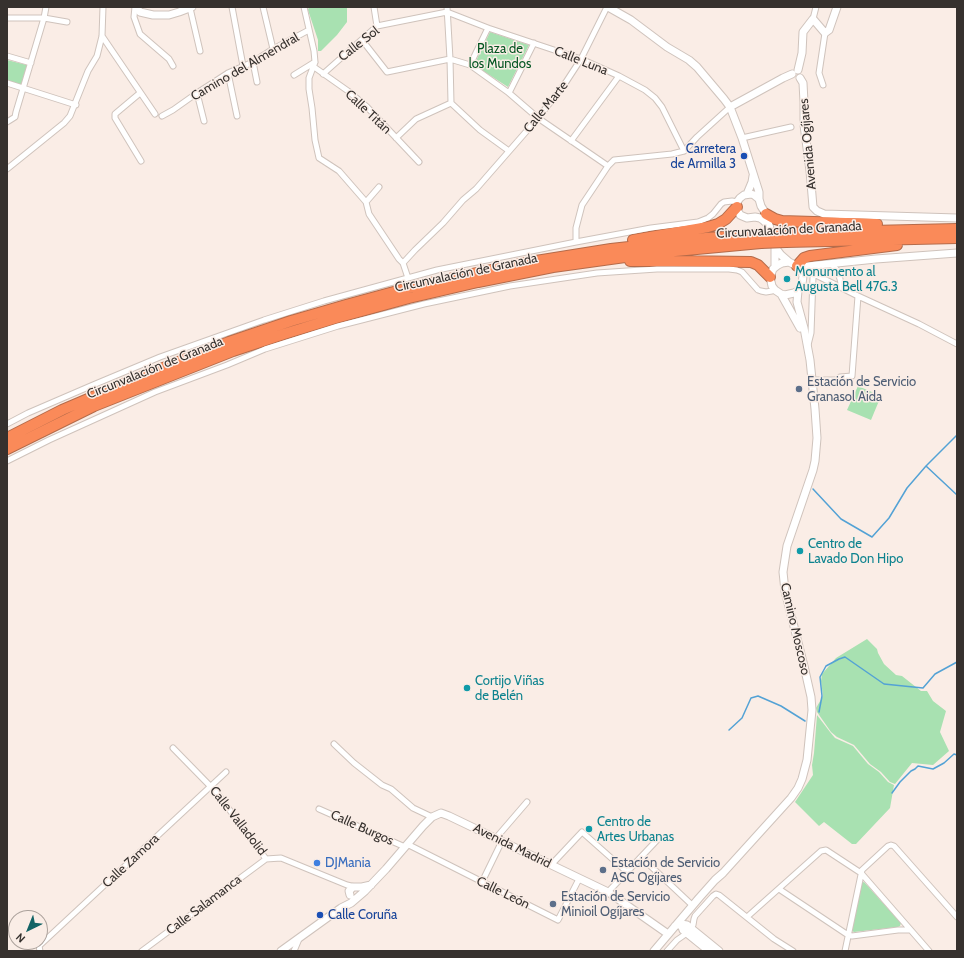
<!DOCTYPE html>
<html>
<head>
<meta charset="utf-8">
<style>
  body { margin:0 }
  #map { position:relative; width:964px; height:958px; overflow:hidden; background:#faede6; font-family:Cabin,sans-serif }
  canvas { display:block }
  .frame { position:absolute; inset:0; border:8px solid #36312e; pointer-events:none }
  .north { position:absolute; left:8px; top:910px; width:40px; height:40px; box-sizing:border-box; background:#faede6; border:1px solid #aca29c; border-radius:50%; rotate:223deg; font-size:11px; font-weight:700; line-height:16px; text-align:center; color:#36312e }
  .north::after { content:''; display:block; margin:auto; width:14px; height:18px; background:#136365; clip-path:polygon(50% 0,100% 100%,50% 72%,0 100%) }
</style>
</head>
<body>
<div id="map">
<canvas width="964" height="958"></canvas>
<div class="frame"></div>
<div class="north">N</div>
</div>
<script>
const ctx = document.querySelector('canvas').getContext('2d');
ctx.lineJoin = 'round';
function fill(path, color) { ctx.fillStyle = color; ctx.fill(path, 'evenodd'); }
const poly = rows => new Path2D(rows.map(r => 'M' + r).join(''));
function stroke(path, color, width, dash) { ctx.strokeStyle = color; ctx.lineWidth = width; ctx.lineCap = dash ? 'butt' : 'round'; ctx.setLineDash(dash || []); ctx.stroke(path); }
function drawText(font, color, halo, rows, align = 'center') {
  ctx.font = font + ' Cabin,sans-serif'; ctx.lineWidth = 3; ctx.setLineDash([]); ctx.textBaseline = 'middle'; ctx.strokeStyle = halo; ctx.fillStyle = color; for (const [text, x, y, turn = 0] of rows) {
    ctx.save(); ctx.translate(x, y); ctx.rotate((+turn || 0) * Math.PI / 180); ctx.textAlign = isNaN(turn) ? turn : align; if (halo) ctx.strokeText(text, 0, 0); ctx.fillText(text, 0, 0); ctx.restore();
  }
}
fill(poly([
  [309,7,347,7,347,22,337,35,321,51,318,51,318,40,308,10],
  [490,32,529,45,508,87,474,65],
  [7,60,27,65,21,85,7,80],
  [858,386,881,396,871,420,847,410],
  [867,639,877,649,878,653,884,664,896,675,902,676,921,691,927,691,933,701,946,711,940,732,949,751,933,765,912,763,895,784,890,782,881,772,870,764,854,745,837,737,831,732,817,712,816,708,823,696,821,681,822,674,836,658],
  [817,715,830,732,835,738,853,746,868,764,879,772,888,782,894,785,890,808,856,844,852,844,824,822,819,826,795,802,813,775,812,765,814,753],
  [864,882,901,923,900,926,898,927,854,932,852,931,861,883]
]), '#a8e1b1');
stroke(poly([
  [926,466,957,435],
  [813,489,841,519,872,537,889,518,907,488,926,466,957,495],
  [819,712,822,696,820,677,826,666,839,659,845,657,884,684,923,688,935,674,957,662],
  [729,730,742,718,751,698,758,696,781,706,805,721],
  [892,793,900,782,911,771,915,769,918,766,933,769,944,763,954,754,957,755]
]), '#53a2d5', 1.5);
const minor = poly([
  [135,7,134,17,140,34,169,59,173,66],
  [232,7,243,66],
  [263,7,273,49],
  [304,7,314,51,315,62,309,78,309,89,312,108,315,140,319,158,339,171,366,202,369,214,399,259,403,263,408,278],
  [374,7,377,26],
  [447,7,450,59,451,103],
  [190,8,200,51],
  [7,18,44,18,67,22],
  [813,19,816,7],
  [102,36,155,114],
  [362,40,387,72,450,59,470,65,509,93,538,118,608,166],
  [7,56,31,63],
  [253,62,257,82],
  [470,65,488,28],
  [314,67,348,91,367,107,419,162],
  [228,73,237,116],
  [323,74,377,26,447,12,488,28,581,59,619,76,645,90,655,98,662,107,684,151],
  [294,75,315,62],
  [7,83,76,105],
  [823,85,819,73,825,33],
  [140,93,115,114,115,118,141,161],
  [197,93,204,121],
  [509,93,534,43],
  [451,103,480,130,509,151],
  [162,116,173,110,197,93,228,73,253,62,273,49,309,30],
  [7,122,15,117,16,112,44,18,46,7],
  [396,138,416,119,451,103],
  [742,138,791,127],
  [571,141,619,76],
  [7,169,64,123,70,116,88,71,97,56,102,36,103,7],
  [366,202,379,187],
  [576,242,576,228,582,205,608,166,614,160,672,154,684,151,697,137,730,107],
  [403,263,415,250,443,223,463,200,476,189,538,118,566,82,581,59,607,7],
  [831,264,837,270,840,279,842,288],
  [808,345,811,333,813,277,816,275,858,296,919,324,957,344],
  [813,380,837,380,840,377,852,376,858,296],
  [7,424,28,413,93,385,160,357,264,320,324,301,437,270,576,242,651,228,698,222,708,218,713,214,721,204,724,202,732,201,737,202],
  [7,461,49,440,155,392,227,365,265,349,338,326,424,304,510,286,597,273,657,269,729,269,737,270,742,272,758,290,761,291,766,292,772,291,775,290],
  [334,744,354,763,382,785,391,789,413,808,432,817],
  [173,748,217,793,266,859,281,858,347,885,355,887],
  [319,809,405,847],
  [496,838,527,802],
  [407,844,558,920,579,879],
  [641,857,692,905],
  [551,865,582,832,627,872],
  [482,882,502,841],
  [779,889,848,935,852,936,898,930,910,930],
  [608,892,658,839],
  [747,917,821,851,826,850,861,873,929,951],
  [40,951,39,946,226,772],
  [142,951,266,859],
  [294,951,299,939],
  [667,951,677,940,687,933,693,925,694,919,695,916,713,896,716,894,719,895,774,939,793,951],
  [845,951,862,870,888,846,891,845,894,846,957,917]
]);
const tertiary = poly([
  [136,7,140,12,153,15,169,15,179,12,192,7],
  [608,7,631,20,667,47,689,60,697,67,724,99,730,107,742,138,759,192,759,199],
  [798,70,802,53,803,32,813,19,825,33,829,30,837,7],
  [800,78,803,83,804,102,804,125,810,171,813,207,817,211,824,214,957,218],
  [730,107,783,78,792,74],
  [747,194,752,182,753,176],
  [769,226,763,220,760,218,755,217,747,218,740,215,738,211,737,207,737,202,740,198,744,195,751,194,754,195,759,199,761,206,766,214,775,247,775,267],
  [775,247,781,255,789,262,793,264,798,267,801,270,803,276,802,284,798,291,794,293,785,295,781,294,775,290,772,286,770,277,773,269,778,265,782,263,789,262],
  [798,267,876,259,957,253],
  [781,294,800,328],
  [350,895,349,891,353,887,362,887,371,885],
  [681,924,683,930,709,951],
  [675,926,681,924,687,925,719,951],
  [281,951,331,915,341,908,351,903,365,891,386,869,423,826,432,817,441,813,449,816,608,892,668,934],
  [654,951,699,898,715,880,723,873,791,798,798,788,802,779,807,760,812,710,811,697,804,666,785,591,783,572,787,546,813,470,815,461,817,438,815,409,810,360,804,328,797,302,798,291]
]);
const motorway = poly([
  [766,214,775,219,782,221,877,224],
  [784,233,957,229],
  [633,240,708,227,718,224,726,219,737,207],
  [786,242,957,238],
  [630,261,673,261,751,262,758,265,770,277],
  [797,266,804,258,810,256,897,245],
  [7,438,62,410,130,381,229,342,291,321,346,305,412,287,467,275,536,261,611,249,656,244,706,238,760,235],
  [7,449,94,406,233,351,284,334,336,318,409,298,478,282,553,267,654,253,761,243]
]);
stroke(minor, '#cfc3bc', 7);
stroke(tertiary, '#cfc3bc', 9);
stroke(motorway, '#b56b4a', 12);
stroke(minor, '#fff', 5);
stroke(tertiary, '#fff', 7);
stroke(motorway, '#fa8a59', 10);
const motorwayBridge = poly([
  [760,235,784,233],
  [761,243,786,242]
]);
stroke(motorwayBridge, '#b56b4a', 12, []);
stroke(motorwayBridge, '#fa8a59', 10);
for (const [x, y, r, color] of [
  [744,156,4,"#1a4fb4"],
  [787,279,4,"#0f9aa8"],
  [799,389,4,"#5c6f8a"],
  [800,551,4,"#0f9aa8"],
  [467,688,4,"#0f9aa8"],
  [589,829,4,"#0f9aa8"],
  [317,863,4,"#3f7fe0"],
  [603,870,4,"#5c6f8a"],
  [553,904,4,"#5c6f8a"],
  [320,915,4,"#1a4fb4"]
]) { const dot = new Path2D(); dot.arc(x, y, r, 0, 2 * Math.PI); ctx.fillStyle = color; ctx.fill(dot); stroke(dot, '#faede6', 1.5); }
drawText('13px', '#36312e', '#faede6', [
  ["Calle Sol",359,44,-38],
  ["Calle Luna",581,61,22],
  ["Camino del Almendral",245,67,-30],
  ["Calle Marte",546,107,-51],
  ["Calle Titán",368,112,43],
  ["Avenida Ogíjares",808,144,-95],
  ["Circunvalación de Granada",789,230,-3],
  ["Circunvalación de Granada",466,273,-12],
  ["Circunvalación de Granada",155,368,-22],
  ["Camino Moscoso",795,629,77],
  ["Calle Valladolid",238,821,52],
  ["Calle Burgos",362,828,24],
  ["Avenida Madrid",512,846,26],
  ["Calle Zamora",131,861,-43],
  ["Calle León",503,893,26],
  ["Calle Salamanca",204,905,-37]
]);
drawText('13px', '#035521', '#faede6', [
  ["Plaza de",500,49],
  ["los Mundos",500,64]
]);
drawText('13px', '#164399', '#faede6', [
  ["Carretera",736,149],
  ["de Armilla 3",736,164],
  ["Calle Coruña",328,915,"left"]
], 'right');
drawText('13px', '#0d838f', '#faede6', [
  ["Monumento al",795,272],
  ["Augusta Bell 47G.3",795,287],
  ["Centro de",808,544],
  ["Lavado Don Hipo",808,559],
  ["Cortijo Viñas",475,681],
  ["de Belén",475,696],
  ["Centro de",597,822],
  ["Artes Urbanas",597,837]
], 'left');
drawText('13px', '#4e5e75', '#faede6', [
  ["Estación de Servicio",807,382],
  ["Granasol Aida",807,397],
  ["Estación de Servicio",611,863],
  ["ASC Ogíjares",611,878],
  ["Estación de Servicio",561,897],
  ["Minioil Ogíjares",561,912]
], 'left');
drawText('13px', '#366cbe', '#faede6', [
  ["DJMania",325,863]
], 'left');
</script>
</body>
</html>
